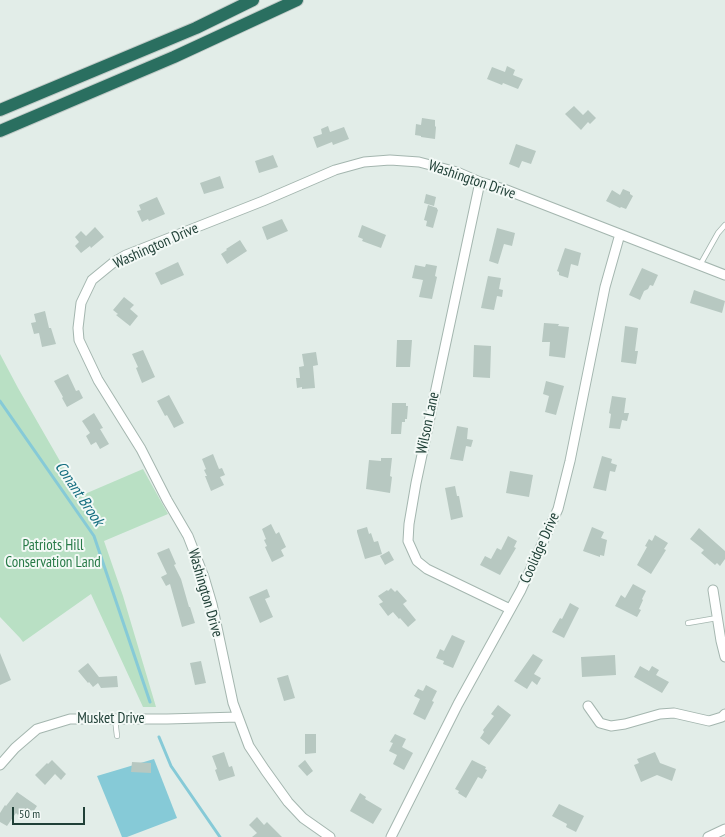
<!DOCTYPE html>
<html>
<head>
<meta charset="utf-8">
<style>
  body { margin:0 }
  #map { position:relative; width:725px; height:837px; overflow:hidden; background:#e2ede8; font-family:"PT Sans Narrow",sans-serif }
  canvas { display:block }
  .scale { position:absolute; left:12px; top:807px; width:73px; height:18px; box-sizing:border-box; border:2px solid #204037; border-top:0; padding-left:5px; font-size:12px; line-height:14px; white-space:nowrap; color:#204037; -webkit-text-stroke:3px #f3f9f6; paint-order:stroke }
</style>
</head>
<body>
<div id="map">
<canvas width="725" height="837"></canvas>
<div class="scale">50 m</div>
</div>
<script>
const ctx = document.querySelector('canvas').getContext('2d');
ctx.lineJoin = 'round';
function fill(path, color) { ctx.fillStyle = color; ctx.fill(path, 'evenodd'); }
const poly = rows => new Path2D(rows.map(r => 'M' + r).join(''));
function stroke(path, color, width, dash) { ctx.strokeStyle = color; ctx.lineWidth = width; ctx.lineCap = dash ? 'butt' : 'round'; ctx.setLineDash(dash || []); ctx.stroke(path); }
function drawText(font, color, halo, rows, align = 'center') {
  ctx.font = font + ' "PT Sans Narrow",sans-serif'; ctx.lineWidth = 4; ctx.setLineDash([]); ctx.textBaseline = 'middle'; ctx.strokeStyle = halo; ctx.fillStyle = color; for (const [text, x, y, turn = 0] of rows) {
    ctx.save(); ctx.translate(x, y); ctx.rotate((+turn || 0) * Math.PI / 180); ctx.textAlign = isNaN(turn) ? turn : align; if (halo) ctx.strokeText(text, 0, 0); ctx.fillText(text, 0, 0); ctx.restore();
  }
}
fill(poly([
  [0,354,18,388,80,496,143,469,168,514,104,541,123,596,156,707,143,707,91,594,23,642,20,638,0,617]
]), '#b9e0c4');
fill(poly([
  [154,759,177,818,127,837,122,837,97,776]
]), '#86cad7');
stroke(poly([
  [0,401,94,536,150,702],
  [159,737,171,766,220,837]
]), '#86cad7', 3);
fill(poly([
  [507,66,515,70,513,75,523,79,518,89,503,83,502,85,487,79,492,67,505,72],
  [574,106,583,115,588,110,596,118,590,124,588,122,581,130,565,114],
  [422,118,435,120,435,126,436,127,435,139,421,137,421,136,415,135,416,124,421,125],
  [328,126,330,132,344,127,349,139,333,145,332,142,317,148,313,137,322,134,321,129],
  [516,144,536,151,531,164,522,161,519,168,509,164],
  [273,155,278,167,259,173,255,161],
  [220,176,224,188,204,194,200,183],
  [623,189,630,192,630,194,633,196,626,209,621,207,620,208,606,201,612,190,620,195],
  [426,194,436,197,434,206,424,203],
  [157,197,165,214,149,221,148,219,142,222,137,211,141,210,139,205],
  [428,205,437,208,437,209,438,210,433,228,426,226,427,221,424,220],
  [282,219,288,231,267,240,262,227],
  [362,225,386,235,381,248,362,241,363,239,358,237],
  [95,227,104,237,91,248,90,246,81,253,75,246,79,242,75,237,81,231,86,236],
  [497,228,515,233,512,246,504,244,498,264,489,261],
  [240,240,247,251,227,264,221,254,227,250,226,249],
  [565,248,581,253,578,266,571,264,568,278,559,275,559,272,557,271],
  [178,262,184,275,161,285,155,273],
  [426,264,437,266,435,276,437,277,432,299,419,297,423,280,412,278,415,265,425,267],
  [642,268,658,275,653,286,650,285,648,289,644,291,640,300,629,295],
  [488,276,501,278,499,289,503,290,502,297,497,296,494,310,481,308],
  [694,290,725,301,722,313,690,303],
  [124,297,134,305,130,309,138,316,130,326,116,315,118,314,113,310],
  [45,311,49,328,51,328,56,344,42,347,39,333,34,334,31,323,36,322,34,314],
  [544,323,559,324,558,326,569,327,565,358,549,356,550,342,542,342],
  [625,326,638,328,635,351,638,351,636,364,621,362],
  [397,340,412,340,410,367,396,367],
  [474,345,491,346,490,378,473,377],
  [143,350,155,377,142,383,136,368,138,367,132,354],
  [316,352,318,365,313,366,315,388,302,389,302,387,297,388,296,378,300,378,299,367,304,366,302,354],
  [68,374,76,391,79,390,83,398,67,407,62,398,63,397,54,381],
  [546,381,564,386,556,415,545,412,549,396,543,394],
  [169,395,184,423,174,428,167,415,165,416,157,401],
  [612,396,626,398,624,413,629,413,627,421,622,420,620,429,609,428,611,414,609,413],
  [392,403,406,403,406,406,408,406,407,419,405,419,405,422,402,422,401,434,391,434],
  [94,413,103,428,100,429,109,444,100,449,96,442,91,445,86,436,90,433,82,421],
  [457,426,468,428,467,439,473,440,471,447,466,446,463,461,450,459],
  [213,454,219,469,222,468,225,475,220,477,224,485,211,491,205,476,207,476,204,470,206,469,202,459],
  [602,456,612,459,611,463,617,465,615,472,610,471,606,491,593,488],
  [381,458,392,458,390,476,392,477,390,493,366,489,369,460,381,461],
  [510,471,533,475,529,497,506,493],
  [455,486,457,496,459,496,463,517,451,520,445,488],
  [271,524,276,534,279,532,286,547,281,550,284,556,272,562,265,547,267,546,264,540,266,539,262,529],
  [367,527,369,534,371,533,374,542,378,541,382,554,365,559,357,532,357,530],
  [592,527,604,532,601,538,607,540,604,556,600,555,600,557,583,551],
  [699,528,725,551,725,559,720,566,717,563,715,565,701,553,704,550,690,539],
  [655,535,668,543,664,549,666,550,651,574,637,565,647,547,645,546,649,539,652,541],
  [508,536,517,541,514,547,516,548,500,575,480,565,485,556,491,559,497,548,501,550],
  [169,548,176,564,174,565,181,579,189,607,190,607,195,623,182,627,170,584,166,586,161,577,167,574,157,553],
  [389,551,394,560,385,565,380,556],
  [633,584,646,591,642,599,643,600,639,609,641,610,637,617,615,606,621,595,625,598],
  [391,588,395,592,397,590,407,601,403,604,416,620,408,627,400,618,399,619,393,612,388,616,379,604,383,602,378,596,387,590,388,591],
  [267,589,270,597,265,599,273,617,260,623,249,597],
  [570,603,579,608,564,638,552,632,560,618,562,619],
  [452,635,465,641,453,668,443,664,444,661,436,658,440,649,444,651],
  [0,653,11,680,0,685],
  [533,654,543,660,534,674,541,678,537,685,532,681,527,689,514,681],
  [615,655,616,675,582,677,581,657],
  [201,661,206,683,195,685,190,663],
  [88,663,99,677,117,676,118,687,101,688,98,683,93,687,89,682,88,683,78,671],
  [640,666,649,671,652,666,659,670,656,675,669,682,662,693,634,677],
  [288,675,295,698,284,701,277,678],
  [426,685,437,691,432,701,434,702,425,720,413,714,420,699,414,696,418,689,423,691],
  [498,705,511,715,489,745,480,738,484,732,483,730,494,716,491,714],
  [305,734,316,734,316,753,305,754],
  [395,734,406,739,402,747,413,753,404,770,393,764,397,755,389,751,393,743,390,742],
  [224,752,229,767,232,766,235,776,219,781,215,770,217,769,212,756],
  [655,752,660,763,676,769,672,781,657,775,641,782,634,765,639,763,637,759],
  [52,760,66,774,61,780,55,774,45,785,35,775,47,763,48,764],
  [305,760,313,771,307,776,298,766],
  [472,760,486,767,485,769,487,770,482,779,478,777,466,798,458,793,459,791,455,789],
  [132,762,151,763,151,773,131,772],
  [17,792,37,806,33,812,27,808,25,812,22,810,18,815,16,813,7,826,0,822,0,813,5,805,6,806],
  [360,793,366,797,365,799,382,809,373,824,350,811],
  [559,804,584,816,576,832,566,827,567,824,552,816],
  [257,817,264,825,267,822,282,837,252,837,257,833,249,825]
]), '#b7c8c1');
const lane = poly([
  [700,265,718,233,725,225],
  [688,623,717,618],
  [115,719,117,736]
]);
const street = poly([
  [480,182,416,483,409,524,408,541,417,561,427,569,510,609],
  [713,590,721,641,725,657],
  [588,706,600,723,611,726,625,724,660,714,674,713,709,721,722,717,725,714],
  [0,765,15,748,37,729,70,719,167,719,238,717],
  [330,837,303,818,288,802,265,770,249,746,233,703,212,604,204,577,188,536,167,500,141,449,98,380,79,340,78,328,81,303,92,280,114,262,126,255,263,201,335,170,364,162,390,160,419,162,457,172,480,182,504,189,725,275],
  [391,837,458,704,521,590,558,509,570,461,605,287,620,234],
  [708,837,725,829]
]);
const highway = poly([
  [0,110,196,28,253,0],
  [0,131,174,57,297,0]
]);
stroke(lane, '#a4b6af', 6);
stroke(street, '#a4b6af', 11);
stroke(highway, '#c1cac7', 14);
stroke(lane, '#fff', 4.5);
stroke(street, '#fff', 9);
stroke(highway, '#2a6f60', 12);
drawText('15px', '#204037', '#f3f9f6', [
  ["Washington Drive",472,180,19],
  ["Washington Drive",156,246,-24],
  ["Wilson Lane",428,423,-78],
  ["Coolidge Drive",540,548,-66],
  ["Washington Drive",205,593,74],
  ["Musket Drive",111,719]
]);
drawText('15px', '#277a47', '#f3f9f6', [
  ["Patriots Hill",53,546],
  ["Conservation Land",53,563]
]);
drawText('italic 16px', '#166f81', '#f3f9f6', [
  ["Conant Brook",79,494,56]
]);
</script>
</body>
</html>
